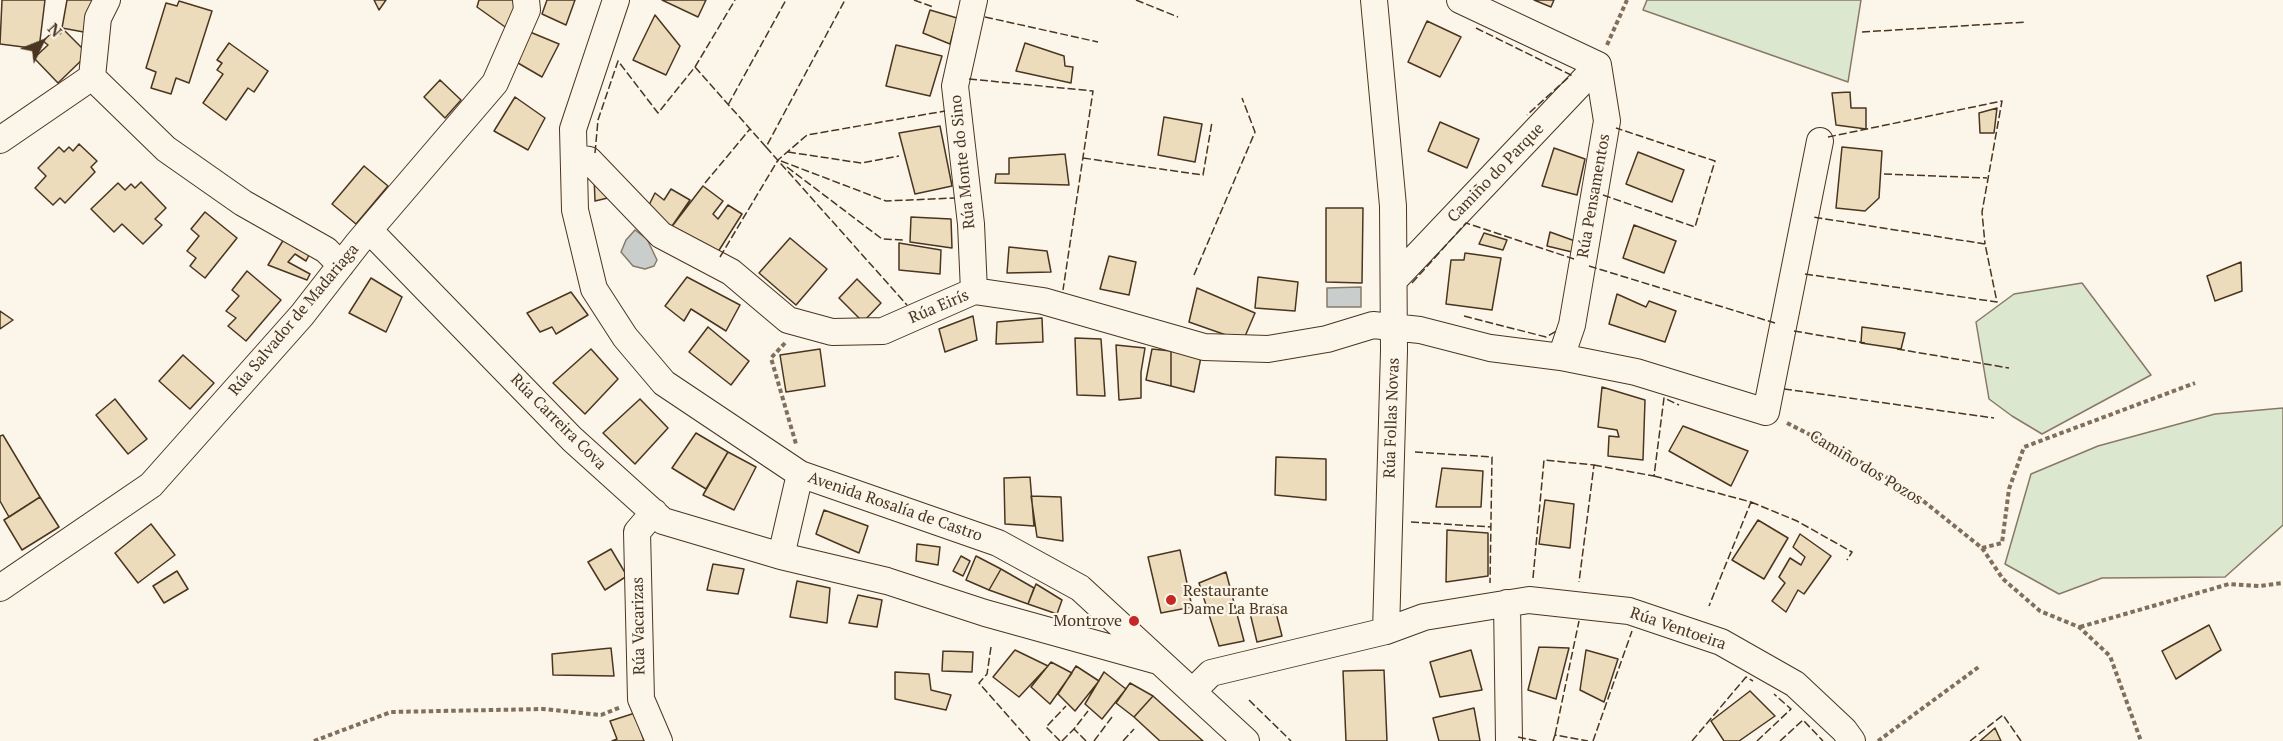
<!DOCTYPE html>
<html>
<head>
<meta charset="utf-8">
<style>
  body { margin:0 }
  #map { position:relative; width:2283px; height:741px; overflow:hidden; background:#fbf6e9; font-family:"PT Serif",serif }
  canvas { display:block }
  .north { position:absolute; left:12px; top:12px; width:60px; height:60px; -webkit-text-stroke:4px #fbf6e9; paint-order:stroke; rotate:47deg; font-size:16px; font-weight:700; line-height:24px; text-align:center; color:#4a3520 }
  .north::after { content:''; display:block; margin:auto; width:21px; height:27px; background:#4a3520; clip-path:polygon(50% 0,100% 100%,50% 72%,0 100%) }
</style>
</head>
<body>
<div id="map">
<canvas width="2283" height="741"></canvas>
<div class="north">N</div>
</div>
<script>
const ctx = document.querySelector('canvas').getContext('2d');
ctx.lineJoin = 'round';
function fill(path, color) { ctx.fillStyle = color; ctx.fill(path, 'evenodd'); }
const poly = rows => new Path2D(rows.map(r => 'M' + r).join(''));
function stroke(path, color, width, dash) { ctx.strokeStyle = color; ctx.lineWidth = width; ctx.lineCap = dash ? 'butt' : 'round'; ctx.setLineDash(dash || []); ctx.stroke(path); }
function drawText(font, color, halo, rows, align = 'center') {
  ctx.font = font + ' "PT Serif",serif'; ctx.lineWidth = 4.5; ctx.setLineDash([]); ctx.textBaseline = 'middle'; ctx.strokeStyle = halo; ctx.fillStyle = color; for (const [text, x, y, turn = 0] of rows) {
    ctx.save(); ctx.translate(x, y); ctx.rotate((+turn || 0) * Math.PI / 180); ctx.textAlign = isNaN(turn) ? turn : align; if (halo) ctx.strokeText(text, 0, 0); ctx.fillText(text, 0, 0); ctx.restore();
  }
}
const green = poly([
  [1647,0,1861,0,1848,82,1643,10,1647,0],
  [2082,283,2151,375,2042,434,2012,416,1989,399,1976,322,2014,294,2082,283],
  [2283,408,2283,525,2225,577,2102,578,2059,594,2005,564,2031,474,2098,446,2215,414,2283,408]
]);
fill(green, '#dce7d0');
stroke(green, '#887966', 1.5);
const water = poly([
  [635,230,647,239,657,260,654,266,645,269,633,266,621,252,626,240,635,230],
  [1361,287,1361,307,1327,307,1327,288,1361,287]
]);
fill(water, '#c9cecd');
stroke(water, '#887966', 1.5);
const building = poly([
  [2,0,45,0,39,49,0,44,2,0],
  [67,0,94,0,89,33,62,28,67,0],
  [374,0,386,0,379,10,374,0],
  [479,0,519,0,508,29,477,7,479,0],
  [547,0,575,0,566,25,542,14,547,0],
  [662,0,706,0,698,17,662,0],
  [1534,0,1554,0,1551,7,1534,0],
  [179,1,212,11,189,83,176,78,171,94,151,88,156,72,146,68,166,3,177,6,179,1],
  [930,10,957,18,950,44,923,33,930,10],
  [655,15,680,46,666,75,633,60,655,15],
  [1427,21,1461,37,1440,77,1408,62,1427,21],
  [56,29,60,34,64,30,88,54,58,83,34,58,48,45,43,41,56,29],
  [530,32,559,44,542,77,518,63,530,32],
  [229,43,268,71,254,92,248,88,226,120,203,103,223,74,217,70,222,63,217,60,229,43],
  [1025,43,1064,56,1065,66,1073,67,1071,83,1016,71,1025,43],
  [896,45,942,56,930,96,886,86,896,45],
  [440,80,461,100,445,118,424,97,440,80],
  [1850,92,1851,108,1866,108,1866,129,1836,125,1832,93,1850,92],
  [515,97,545,118,528,150,494,131,515,97],
  [1997,108,1994,133,1980,133,1979,113,1997,108],
  [1164,117,1202,124,1195,162,1158,155,1164,117],
  [1440,122,1479,139,1467,168,1428,151,1440,122],
  [940,126,952,186,915,194,899,133,940,126],
  [79,144,97,161,91,167,95,172,65,203,60,198,53,205,35,188,46,176,38,168,59,147,64,152,69,147,73,151,79,144],
  [1842,147,1882,151,1879,198,1865,211,1836,208,1842,147],
  [1554,148,1585,159,1577,195,1542,186,1554,148],
  [1638,152,1684,170,1672,202,1626,184,1638,152],
  [1065,154,1069,185,995,183,996,174,1009,174,1009,158,1065,154],
  [364,166,388,186,356,224,332,204,364,166],
  [594,176,612,197,595,201,594,176],
  [141,182,166,208,155,219,162,225,143,244,122,224,114,232,91,209,118,183,125,190,131,184,135,188,141,182],
  [703,186,723,201,713,214,718,219,728,205,742,214,716,255,670,229,703,186],
  [671,189,690,200,670,229,646,211,655,193,664,200,671,189],
  [1326,208,1363,208,1362,283,1326,282,1326,208],
  [205,212,237,238,205,278,190,266,196,258,187,251,199,236,191,229,205,212],
  [911,217,951,219,952,248,910,242,911,217],
  [1634,225,1676,241,1664,273,1623,258,1634,225],
  [1550,232,1575,241,1572,252,1547,246,1550,232],
  [1484,233,1507,240,1503,250,1479,244,1484,233],
  [790,238,827,269,796,305,759,273,790,238],
  [284,239,297,249,302,244,310,253,306,261,295,254,288,262,310,274,307,280,268,265,284,239],
  [899,243,941,250,940,274,899,270,899,243],
  [1009,247,1047,251,1051,272,1007,273,1009,247],
  [1465,253,1501,258,1492,310,1446,304,1451,260,1464,260,1465,253],
  [1109,256,1136,262,1129,295,1100,289,1109,256],
  [2241,262,2242,291,2215,301,2207,276,2241,262],
  [247,271,281,300,246,341,228,326,236,318,226,311,239,296,232,290,247,271],
  [687,277,740,305,726,331,691,309,684,321,665,306,687,277],
  [1258,277,1298,282,1295,311,1255,308,1258,277],
  [371,278,402,297,386,332,349,313,371,278],
  [857,279,881,303,863,322,839,298,857,279],
  [1197,288,1255,313,1243,341,1189,322,1197,288],
  [571,292,588,315,556,334,552,327,540,332,527,313,571,292],
  [1617,294,1646,307,1649,301,1676,311,1665,342,1609,324,1617,294],
  [0,311,13,320,0,329,0,311],
  [973,316,977,340,945,352,939,329,973,316],
  [1042,318,1043,342,996,344,997,322,1042,318],
  [708,327,749,361,731,385,689,352,708,327],
  [1862,327,1905,333,1901,349,1861,343,1862,327],
  [1075,338,1101,339,1105,396,1077,395,1075,338],
  [1116,345,1145,348,1141,372,1141,398,1119,400,1116,345],
  [591,349,618,379,585,414,553,383,591,349],
  [820,349,825,386,786,392,780,355,820,349],
  [1152,349,1171,351,1171,386,1146,380,1152,349],
  [1171,351,1201,357,1194,392,1171,386,1171,351],
  [183,355,214,383,190,409,159,381,183,355],
  [1602,387,1645,400,1643,460,1608,456,1609,436,1619,437,1617,430,1598,427,1602,387],
  [115,399,147,439,128,454,96,415,115,399],
  [640,399,668,428,635,464,603,433,640,399],
  [1683,426,1748,451,1731,486,1669,451,1683,426],
  [696,433,728,452,706,489,672,468,696,433],
  [3,435,40,497,9,517,0,501,0,436,3,435],
  [728,452,756,467,734,510,703,495,728,452],
  [1276,457,1326,459,1326,500,1275,495,1276,457],
  [1442,468,1483,471,1481,507,1436,507,1442,468],
  [1030,477,1034,526,1005,524,1004,478,1030,477],
  [1031,496,1061,497,1063,541,1037,537,1031,496],
  [40,497,59,527,22,550,4,520,40,497],
  [1545,500,1574,504,1570,548,1539,544,1545,500],
  [824,510,868,526,859,553,816,534,824,510],
  [1758,520,1788,538,1764,579,1732,560,1758,520],
  [151,524,175,555,138,583,115,553,151,524],
  [1447,530,1488,533,1488,576,1446,582,1447,530],
  [1800,534,1831,556,1804,594,1798,590,1786,612,1772,601,1785,583,1779,577,1790,558,1801,565,1805,557,1793,547,1800,534],
  [917,544,940,547,938,565,916,561,917,544],
  [611,549,627,576,605,590,588,562,611,549],
  [1180,550,1192,607,1161,613,1148,557,1180,550],
  [961,556,970,561,963,576,953,571,961,556],
  [976,556,1001,569,989,590,966,580,976,556],
  [713,564,744,569,738,594,707,590,713,564],
  [1001,569,1034,588,1028,604,989,590,1001,569],
  [177,571,188,589,164,603,153,586,177,571],
  [1226,572,1244,641,1219,646,1199,583,1226,572],
  [797,581,830,588,827,623,790,617,797,581],
  [1036,584,1062,600,1057,614,1028,604,1036,584],
  [858,595,882,600,877,627,849,623,858,595],
  [1274,605,1282,636,1257,642,1250,613,1274,605],
  [2209,625,2221,650,2176,679,2162,651,2209,625],
  [1539,647,1569,648,1556,699,1528,690,1539,647],
  [611,648,614,676,553,675,552,654,611,648],
  [1015,650,1048,666,1019,697,993,677,1015,650],
  [1471,650,1482,690,1440,697,1430,662,1471,650],
  [1586,650,1618,659,1604,702,1580,690,1586,650],
  [943,651,973,652,972,672,942,671,943,651],
  [1051,662,1072,673,1050,704,1031,687,1051,662],
  [1076,666,1099,681,1075,711,1058,694,1076,666],
  [1384,670,1387,741,1346,741,1343,671,1384,670],
  [895,672,929,674,931,690,951,695,946,710,895,699,895,672],
  [1104,672,1126,689,1102,719,1085,704,1104,672],
  [1130,683,1153,696,1134,717,1116,703,1130,683],
  [1750,691,1775,716,1739,741,1724,741,1711,721,1750,691],
  [1153,696,1203,741,1160,741,1134,717,1153,696],
  [1474,708,1480,741,1439,741,1433,718,1474,708],
  [635,713,644,741,612,741,617,739,610,721,635,713],
  [1995,728,2001,741,1980,741,1995,728]
]);
fill(building, '#ecdcbc');
stroke(building, '#4a3520', 1.5);
const minor = poly([
  [107,0,98,18,92,77,166,149,243,203,326,250,341,265],
  [616,0,573,129,575,210,594,289,625,337,664,383,800,474,998,543,1080,588,1246,741],
  [974,0,955,86,971,224,974,291],
  [1460,0,1598,65,1607,121,1572,325,1561,357],
  [0,140,92,77],
  [574,158,589,160,661,235,731,272,788,320,832,332,883,331,974,291,1043,301,1204,347,1268,349,1327,339,1373,325,1420,330,1490,348,1561,357,1636,372,1766,412,1820,141],
  [370,231,572,439,663,521,781,556,887,581,985,613,1158,661],
  [1394,280,1598,65],
  [654,512,637,532,641,699,659,741],
  [781,556,800,474],
  [0,588,151,485,302,315,358,243,495,83,527,10,526,0],
  [1507,603,1509,741],
  [1386,631,1424,617,1529,600,1629,611,1721,642,1795,684,1844,730,1852,741],
  [1193,691,1211,673,1386,631,1394,351,1393,206,1374,0]
]);
stroke(minor, '#4a3520', 28);
stroke(poly([
  [1607,45,1627,0],
  [785,343,771,358,796,444],
  [1787,423,1842,451,1912,492,1982,548,2003,579,2040,611,2079,627,2110,656,2141,741],
  [1982,548,2002,543,2009,489,2024,447,2195,383],
  [2080,627,2229,584,2259,586,2283,583],
  [314,741,391,712,543,709,601,715,621,707],
  [1878,741,1980,666]
]), '#7f6f5c', 4, [4.5, 3]);
stroke(minor, '#fbf6e9', 26);
stroke(poly([
  [914,0,933,7],
  [1136,0,1178,17],
  [985,17,1098,42],
  [1476,28,1571,75,1527,115],
  [1862,32,2026,22],
  [695,67,766,147,845,0],
  [969,79,1093,91,1063,290],
  [728,105,786,0],
  [1828,137,2002,101,1982,212,1985,244],
  [766,147,907,305],
  [788,152,861,163,899,156],
  [595,153,598,120,618,61,658,113,695,67,735,0],
  [1083,158,1203,175,1212,122],
  [781,161,886,201,954,198],
  [787,167,882,239,904,240],
  [1884,174,1987,178],
  [705,183,750,129],
  [1603,195,1695,227,1715,161,1616,128],
  [720,257,778,160,807,135,945,111],
  [1589,266,1775,323],
  [1805,274,1997,302,1985,244,1813,217],
  [1194,275,1255,132,1242,98],
  [1412,283,1466,223,1574,259],
  [1464,316,1546,337,1558,330],
  [1794,331,1865,343],
  [1897,349,2009,368],
  [1784,389,1994,418],
  [1415,452,1492,457,1490,583],
  [1594,465,1654,476,1664,398,1679,405],
  [1654,476,1751,502,1709,606],
  [1751,502,1797,521,1852,552,1847,560],
  [1411,522,1491,527],
  [1533,578,1544,460,1594,465,1579,582],
  [991,647,987,674,979,683,1030,741],
  [1249,700,1291,741],
  [1555,735,1579,621],
  [1518,737,1537,741],
  [1060,741,1046,727,1066,706],
  [1062,741,1074,729],
  [1086,741,1074,729,1088,711],
  [1094,741,1112,717],
  [1123,741,1134,729],
  [1553,741,1555,735,1588,741],
  [1593,741,1632,631],
  [1692,741,1746,677,1753,681],
  [1757,741,1791,709,1774,694],
  [1780,741,1803,720,1823,741],
  [1970,741,2003,715,2021,741]
]), '#4a3520', 1.5, [8, 3]);
for (const [x, y, r, color] of [
  [1171,600,6,"#c62828"],
  [1134,621,6,"#c62828"]
]) { const dot = new Path2D(); dot.arc(x, y, r, 0, 2 * Math.PI); ctx.fillStyle = color; ctx.fill(dot); stroke(dot, '#fbf6e9', 2); }
drawText('16px', '#4a3520', '#fbf6e9', [
  ["Rúa Monte do Sino",963,162,-96],
  ["Camiño do Parque",1496,173,-46],
  ["Rúa Pensamentos",1594,196,-80],
  ["Rúa Eirís",939,307,-23],
  ["Rúa Salvador de Madariaga",294,320,-50],
  ["Rúa Follas Novas",1392,418,-88],
  ["Rúa Carreira Cova",558,422,45],
  ["Camiño dos Pozos",1866,468,31],
  ["Avenida Rosalía de Castro",895,507,19],
  ["Rúa Vacarizas",639,626,-91],
  ["Rúa Ventoeira",1678,629,19]
]);
drawText('16px', '#4a3520', '#fbf6e9', [
  ["Restaurante",1183,591],
  ["Dame La Brasa",1183,609],
  ["Montrove",1122,621,"right"]
], 'left');
</script>
</body>
</html>
